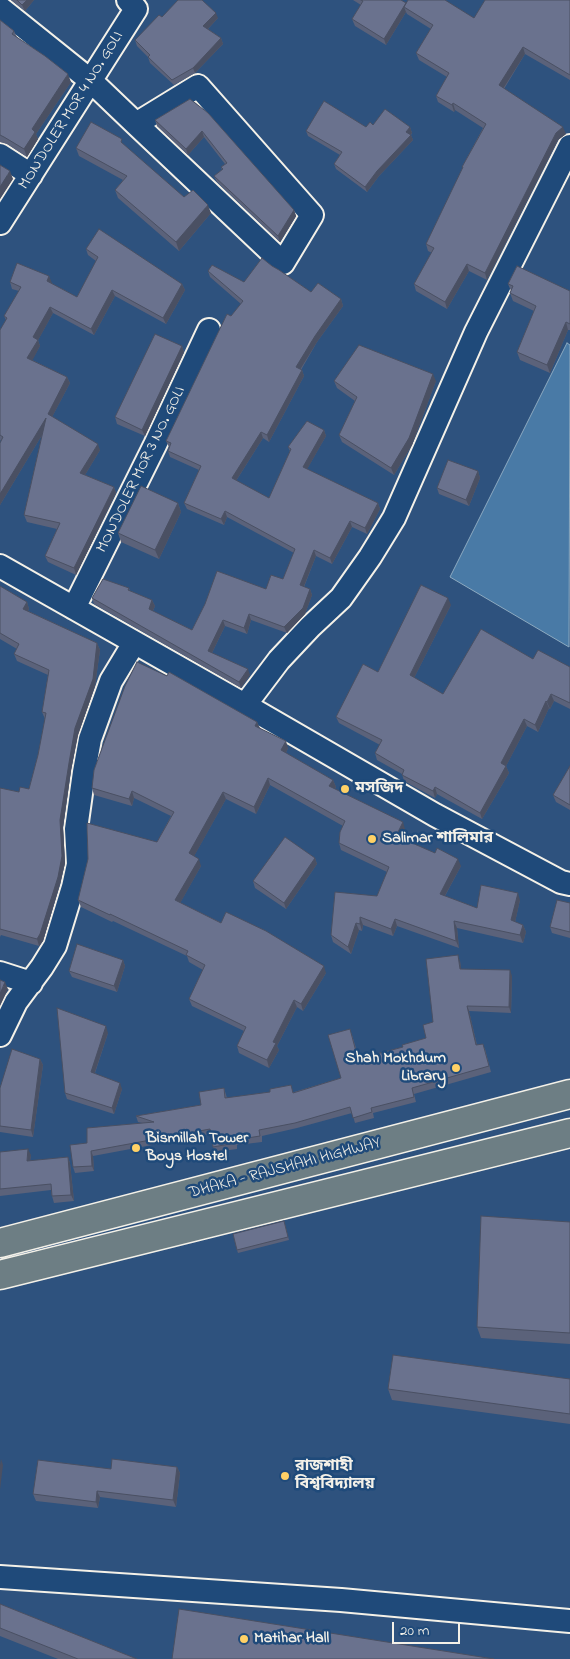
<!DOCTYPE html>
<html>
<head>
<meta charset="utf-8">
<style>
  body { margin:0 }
  #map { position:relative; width:570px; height:1659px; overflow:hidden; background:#2e527e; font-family:"Indie Flower",sans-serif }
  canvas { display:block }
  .scale { position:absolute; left:392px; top:1622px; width:68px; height:22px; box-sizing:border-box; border:2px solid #f4f1e8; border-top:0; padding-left:6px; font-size:15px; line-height:18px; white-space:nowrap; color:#f4f1e8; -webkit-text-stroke:4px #1f4a7a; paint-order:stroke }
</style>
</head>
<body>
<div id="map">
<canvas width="570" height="1659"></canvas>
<div class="scale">20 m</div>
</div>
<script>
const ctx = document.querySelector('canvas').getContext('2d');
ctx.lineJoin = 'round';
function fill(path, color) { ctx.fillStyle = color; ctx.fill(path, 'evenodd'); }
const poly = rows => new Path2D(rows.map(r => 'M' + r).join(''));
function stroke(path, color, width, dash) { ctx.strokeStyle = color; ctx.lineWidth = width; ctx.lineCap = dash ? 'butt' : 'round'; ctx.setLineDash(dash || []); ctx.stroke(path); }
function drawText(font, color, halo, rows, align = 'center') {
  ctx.font = font + ' "Indie Flower","Noto Sans Bengali",sans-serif'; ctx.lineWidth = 5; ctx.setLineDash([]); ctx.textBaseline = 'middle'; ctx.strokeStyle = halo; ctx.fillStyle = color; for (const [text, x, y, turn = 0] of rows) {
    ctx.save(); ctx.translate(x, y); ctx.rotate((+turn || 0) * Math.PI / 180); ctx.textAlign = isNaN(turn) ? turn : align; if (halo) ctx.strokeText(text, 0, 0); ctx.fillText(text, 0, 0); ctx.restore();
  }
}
const water = poly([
  [567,343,570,345,569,647,450,577,567,343]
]);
fill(water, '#497aa6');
stroke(water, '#8daac0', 1);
const minor = poly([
  [0,8,91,81,136,124,283,263,312,215,198,86,136,124],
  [0,155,31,175],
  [0,223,136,9,128,0],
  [0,566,245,705,435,815,561,882,570,884],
  [74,608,155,445,209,330],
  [245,705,279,660,310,627,341,598,370,557,394,518,476,332,570,146],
  [0,973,31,983],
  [0,1035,16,1002,42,967,55,946,73,887,78,864,76,829,84,772,90,739,111,681,134,643],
  [0,1577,341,1600,570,1621]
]);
const highway = poly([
  [0,1243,570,1094],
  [0,1275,570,1133]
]);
stroke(minor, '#f4f1e8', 26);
stroke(highway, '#f4f1e8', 31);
stroke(minor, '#1f4a7a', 22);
stroke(highway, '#6d7e84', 28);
fill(poly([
  [11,0,34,0,25,11],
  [353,0,401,0,406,3,474,18,570,0,570,80,525,54,504,89,566,134,558,140,487,280,469,271,447,309,416,291,414,284,432,253,428,251,426,244,463,169,462,167,483,128,455,110,454,112,438,102,436,96,447,77,419,60,416,53,431,29,407,14,406,12,386,45,355,26,352,19,361,5],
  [162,17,218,18,208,29,221,38,223,44,195,73,174,85,150,63,148,57,137,46,135,40],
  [0,20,14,31,17,37,71,82,36,134,38,139,27,157,7,144,0,142],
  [190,99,294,210,296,216,280,242,217,182,214,176,222,170,221,167,225,164,204,137,188,155,157,126,155,120],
  [373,125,410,127,412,133,411,135,413,140,379,176,367,192,336,169,334,164,340,155,308,136,306,131,366,127],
  [124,145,184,197,211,213,179,251,118,198,115,190,123,180,79,156,76,148],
  [86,249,182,284,185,290,166,324,115,296,94,335,53,313,38,340,40,346,32,360,67,377,70,383,52,417,100,450,85,475,114,487,116,493,76,575,48,562,45,556,57,529,27,522,24,515,42,435,0,505,1,441,0,440,0,330,6,320,4,316,19,291,12,289,10,282,49,276,51,283,77,297,96,261,88,255],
  [272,266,311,292,341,299,343,306,317,342,301,370,302,370,304,376,269,442,263,438,236,481,269,498,290,451,288,447,324,430,326,436,307,469,378,503,380,509,367,534,352,527,332,564,316,556,304,587,310,589,312,595,305,614,287,633,251,620,247,634,225,626,212,653,250,675,241,688,94,604,92,598,129,588,130,591,152,600,155,606,153,611,192,630,283,579,294,553,227,517,224,525,187,509,184,503,199,470,170,457,168,451,169,447,166,441,231,316,241,304,210,277,208,271,244,282],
  [508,284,570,291,570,330,568,330,550,373,520,360,517,352,534,311,513,301,510,293,511,291],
  [182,346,184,352,145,436,117,424,115,417],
  [334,381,436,381,412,445,394,475,342,442,339,435,355,401,337,388],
  [478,471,480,478,469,506,439,494,437,488],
  [178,503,181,512,159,559,121,542,118,533],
  [0,586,27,602,29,609,28,611,97,643,100,650,95,686,78,735,71,770,63,827,65,863,60,884,43,941,39,946,1,935,0,937,0,788,19,792,29,789,38,755,45,719,42,712,48,675,17,661,14,654,17,649,0,639],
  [451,605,414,678,443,694,533,659,570,667,570,709,554,701,550,709,549,708,538,732,527,726,506,766,509,773,482,819,437,794,435,798,404,781,402,774,377,760,375,753,380,745,339,723,336,717,378,672],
  [257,722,260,728,288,748,286,753,333,780,336,787,335,789,405,829,401,838,461,866,445,896,477,908,520,900,515,922,523,925,526,932,523,943,457,928,459,948,397,926,393,936,363,925,362,931,359,930,351,954,333,942,331,935,377,896,387,872,341,850,339,843,343,826,270,785,256,814,226,799,194,856,201,866,180,903,326,973,303,1011,297,1007,277,1046,279,1050,269,1068,239,1053,237,1046,244,1031,192,1006,189,999,203,970,189,962,187,956,113,921,112,922,81,907,78,900,157,842,171,816,134,798,132,806,94,795,92,788],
  [570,766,570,810,556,802,553,795],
  [315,858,317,864,286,909,255,888,253,881],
  [570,903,570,938,552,933,550,927],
  [123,960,125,966,117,992,72,977,69,971],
  [460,961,461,969,512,976,511,1013,469,1011,477,1045,485,1049,491,1072,414,1094,416,1102,373,1113,374,1118,355,1123,352,1113,297,1128,262,1136,262,1142,237,1145,237,1149,215,1152,213,1147,211,1134,93,1156,94,1171,75,1173,73,1167,87,1143,142,1123,138,1122,136,1116,201,1105,224,1088,227,1098,294,1092,341,1078,352,1035,359,1058,403,1047,426,1038],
  [108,1033,95,1073,122,1089,114,1114,67,1099,65,1093],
  [40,1059,43,1065,33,1137,0,1132,0,1088],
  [0,1152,31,1155,30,1161,68,1157,70,1163,74,1201,54,1203,52,1196,51,1190,0,1196],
  [284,1221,289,1240,238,1253,237,1250],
  [570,1222,570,1344,481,1338,477,1327],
  [570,1379,570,1424,392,1400,388,1389],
  [177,1467,180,1473,176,1507,100,1497,98,1508,36,1501,33,1494,111,1469],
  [0,1604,137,1659,58,1659,0,1636]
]), '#5b627a');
fill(poly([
  [27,0,34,0,25,11,22,5],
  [406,3,404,7,406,12,386,45,384,39],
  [216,13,218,18,205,32,203,26],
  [221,38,223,44,195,73,193,68],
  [523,47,525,54,501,92,499,85],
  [68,74,71,82,36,134,38,139,27,157,24,149,32,129],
  [453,103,455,110,454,112,452,105],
  [410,127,412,133,408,138,406,132],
  [563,127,566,134,558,140,487,280,485,273,556,133],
  [202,131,204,137,188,155,186,149],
  [411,135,413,140,379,176,367,192,365,187,377,171],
  [10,171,13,179,0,199,0,187],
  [208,205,211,213,179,251,176,242],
  [294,210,296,216,280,242,278,236],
  [467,264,469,271,447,309,445,302],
  [49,276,52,283,50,288,47,281],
  [182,284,185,290,166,324,163,318],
  [112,290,115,296,94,335,91,329],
  [341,299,343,306,317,342,298,373,296,367,315,336],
  [50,307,53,313,36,344,33,337],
  [566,322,568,330,550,373,547,365],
  [38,340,40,346,30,365,27,358],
  [182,346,184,352,145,436,142,430],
  [302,370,304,376,269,442,267,435],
  [433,374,436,381,412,445,394,475,391,468],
  [67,377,70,383,50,421,48,414],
  [46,418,48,425,0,505,0,494],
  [324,430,326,436,305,473,303,467],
  [261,432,263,438,234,484,232,478],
  [98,444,100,450,82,480,80,473],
  [478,471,480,478,469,506,466,500],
  [114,487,116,493,76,575,74,568],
  [178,503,181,512,159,559,155,550],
  [378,503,380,509,367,534,365,528],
  [225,511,227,517,224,525,221,519],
  [350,521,352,527,332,564,330,558],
  [314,550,316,556,302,591,300,585],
  [310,589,312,595,305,614,287,633,284,627],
  [448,598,451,605,412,682,410,675],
  [152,600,155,606,151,615,149,609],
  [27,602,29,609,25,616,23,609],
  [249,614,251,620,247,634,244,628],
  [223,620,225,626,210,657,208,651],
  [97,643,100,650,95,686,78,735,71,770,63,827,65,863,60,884,43,941,39,946,37,939,60,820,69,763,75,728],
  [248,669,250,675,241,688,239,682],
  [551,694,554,701,550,709,547,702],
  [546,701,549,708,538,732,535,725],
  [524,719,527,726,504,770,501,763],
  [257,722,260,729,255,726],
  [286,741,288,748,284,758,281,750],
  [506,766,509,773,482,819,480,813],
  [268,778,270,785,256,814,254,807],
  [333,780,336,787,332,793,329,786],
  [435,787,437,794,435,798,433,791],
  [132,791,134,798,132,806,129,799],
  [223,792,226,799,192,860,189,853],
  [403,822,405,829,398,843,396,836],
  [315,858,317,864,286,909,284,903],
  [199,859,201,866,178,907,175,900],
  [458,859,461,866,442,901,440,894],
  [518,893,520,900,514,927,511,920],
  [360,917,363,925,362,931,360,924],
  [395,919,397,926,393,936,391,929],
  [454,921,457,928,459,948,456,941],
  [356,923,359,930,351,954,348,947],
  [523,925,526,932,523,943,520,935],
  [458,955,460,961,462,974,460,969],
  [123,960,125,966,117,992,114,986],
  [324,966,326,973,303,1011,301,1004],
  [510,970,512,976,511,1013,509,1007],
  [5,982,8,989,0,1006,0,994],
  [294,1000,297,1007,277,1046,279,1050,269,1068,267,1060,273,1042],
  [467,1006,469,1011,478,1051,476,1045],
  [106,1026,108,1033,93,1078,91,1072],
  [40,1059,43,1065,33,1137,31,1130],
  [120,1083,122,1089,114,1114,112,1108],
  [28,1149,31,1155,29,1168,27,1161],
  [91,1151,93,1156,94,1171,92,1166],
  [68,1157,70,1163,74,1201,71,1195],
  [1,1459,3,1465,0,1490,0,1465],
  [177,1467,180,1473,176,1507,173,1500],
  [97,1491,100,1497,98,1508,96,1502]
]), '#4a5063');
const building = poly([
  [17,0,27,0,22,5,17,0],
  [178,0,202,0,216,13,203,26,221,38,193,68,172,80,148,57,150,55,135,40,159,15,162,17,178,0],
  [361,0,401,0,406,3,384,39,352,19,363,1,361,0],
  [408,0,445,0,474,18,485,0,570,0,570,75,523,47,499,85,563,127,556,133,485,273,467,264,445,302,414,284,434,248,426,244,463,167,462,167,486,124,453,103,452,105,436,96,449,73,416,53,433,25,404,7,408,0],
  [0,20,14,31,12,34,45,56,68,74,32,129,35,132,24,149,4,137,0,135,0,20],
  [190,99,208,113,294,210,278,236,214,176,223,169,221,167,227,163,202,131,186,149,155,120,190,99],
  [324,101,366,127,370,122,373,125,385,109,410,127,406,132,411,135,377,171,365,187,334,164,342,152,306,131,324,101],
  [91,122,122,139,121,142,184,197,193,190,208,205,176,242,115,190,127,176,76,148,91,122],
  [0,165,10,171,0,187,0,165],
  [99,229,182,284,163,318,112,290,91,329,50,307,33,337,38,340,27,358,67,377,48,414,98,444,80,473,114,487,74,568,45,556,60,523,24,515,46,418,0,494,0,443,3,437,0,435,0,330,7,318,4,316,21,287,10,282,17,263,49,276,47,281,77,297,98,257,86,249,99,229],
  [262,258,272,266,279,270,311,292,318,283,341,299,315,336,296,367,302,370,267,435,261,432,232,478,269,498,291,449,288,447,307,421,324,430,303,467,378,503,365,528,350,521,330,558,314,550,300,585,310,589,303,608,284,627,249,614,244,628,223,620,208,651,248,669,239,682,92,598,103,579,129,588,128,590,152,600,149,609,192,630,205,604,217,571,266,589,271,575,283,579,295,549,225,511,221,519,184,503,201,466,168,451,171,443,166,441,227,314,231,316,243,301,208,271,212,265,244,282,262,258],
  [517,266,570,291,570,324,566,322,547,365,517,352,536,306,510,293,513,286,508,284,517,266],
  [155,334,182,346,142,430,115,417,155,334],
  [359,345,433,374,409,438,391,468,339,435,357,397,334,381,359,345],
  [448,460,478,471,466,500,437,488,448,460],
  [141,486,178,503,155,550,118,533,141,486],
  [421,585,448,598,410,675,443,694,481,629,533,659,538,650,570,667,570,703,551,694,547,702,546,701,535,725,524,719,501,763,506,766,480,813,435,787,433,791,402,775,404,770,375,753,382,740,336,717,363,664,378,672,421,585],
  [0,586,27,602,23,609,97,643,93,679,75,728,69,763,60,820,62,856,58,877,40,934,37,939,0,929,0,788,19,792,20,787,29,789,38,755,46,713,42,712,49,670,14,654,19,644,0,633,0,586],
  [137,662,167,676,169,672,257,722,255,726,286,741,281,750,333,780,329,786,403,822,396,836,435,853,437,848,458,859,440,894,477,908,481,885,518,893,511,920,523,925,520,935,454,921,456,941,395,919,391,929,360,917,360,924,356,923,348,947,331,935,335,892,377,896,389,867,339,843,340,832,345,821,268,778,254,807,223,792,189,853,199,859,175,900,221,923,226,912,266,931,324,966,301,1004,294,1000,273,1042,276,1043,267,1060,237,1046,246,1027,189,999,205,965,186,955,188,951,110,914,110,915,78,900,88,859,87,823,157,842,174,812,132,791,129,799,92,788,94,770,125,686,137,662],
  [570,766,570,805,553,795,570,766],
  [285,837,315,858,284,903,253,881,285,837],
  [557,900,570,903,570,932,550,927,557,900],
  [77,944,123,960,114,986,69,971,77,944],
  [458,955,460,969,510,970,509,1007,467,1006,476,1045,483,1044,489,1066,412,1088,414,1097,371,1108,372,1112,353,1118,350,1107,295,1123,259,1130,260,1136,235,1140,235,1143,213,1147,210,1129,91,1151,92,1166,73,1167,70,1145,87,1143,87,1128,154,1122,136,1116,201,1105,199,1092,224,1088,225,1098,270,1092,270,1089,291,1085,293,1093,341,1078,328,1035,350,1029,358,1059,403,1047,402,1045,426,1038,423,1025,433,1022,426,959,458,955],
  [0,980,5,982,0,994,0,980],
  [57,1008,106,1026,91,1072,120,1083,112,1108,65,1093,57,1008],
  [12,1049,40,1059,31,1130,0,1126,0,1088,12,1049],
  [28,1149,27,1161,68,1157,71,1195,52,1196,51,1184,0,1189,0,1152,28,1149],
  [481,1216,570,1222,570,1333,477,1327,481,1216],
  [284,1221,288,1237,237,1250,233,1234,284,1221],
  [393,1355,570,1379,570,1414,388,1389,393,1355],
  [112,1459,177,1467,173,1500,97,1491,96,1502,33,1494,38,1460,111,1469,112,1459],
  [0,1604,137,1659,78,1659,0,1628,0,1604],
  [179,1609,494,1659,172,1659,179,1609]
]);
fill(building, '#6a728e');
stroke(building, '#4a5063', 1);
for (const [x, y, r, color] of [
  [345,789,5,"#ffd166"],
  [372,839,5,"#ffd166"],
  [456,1068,5,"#ffd166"],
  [136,1148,5,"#ffd166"],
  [285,1476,5,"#ffd166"],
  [244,1639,5,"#ffd166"]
]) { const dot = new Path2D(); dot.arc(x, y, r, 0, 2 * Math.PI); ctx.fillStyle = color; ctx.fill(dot); stroke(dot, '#1f4a7a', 2); }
drawText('16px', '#f4f1e8', '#1f4a7a', [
  ["MONDOLER MOR 4 NO. GOLI",72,111,-58],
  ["MONDOLER MOR 3 NO. GOLI",142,470,-64],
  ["DHAKA - RAJSHAHI HIGHWAY",285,1169,-15]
]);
drawText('bold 16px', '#f4f1e8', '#1f4a7a', [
  ["মসজিদ",355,789],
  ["Salimar শালিমার",382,839],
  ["Shah Mokhdum",446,1059,"right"],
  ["Library",446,1077,"right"],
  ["Bismillah Tower",146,1139],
  ["Boys Hostel",146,1157],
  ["রাজশাহী",295,1467],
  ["বিশ্ববিদ্যালয়",295,1485],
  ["Matihar Hall",254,1639]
], 'left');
</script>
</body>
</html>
